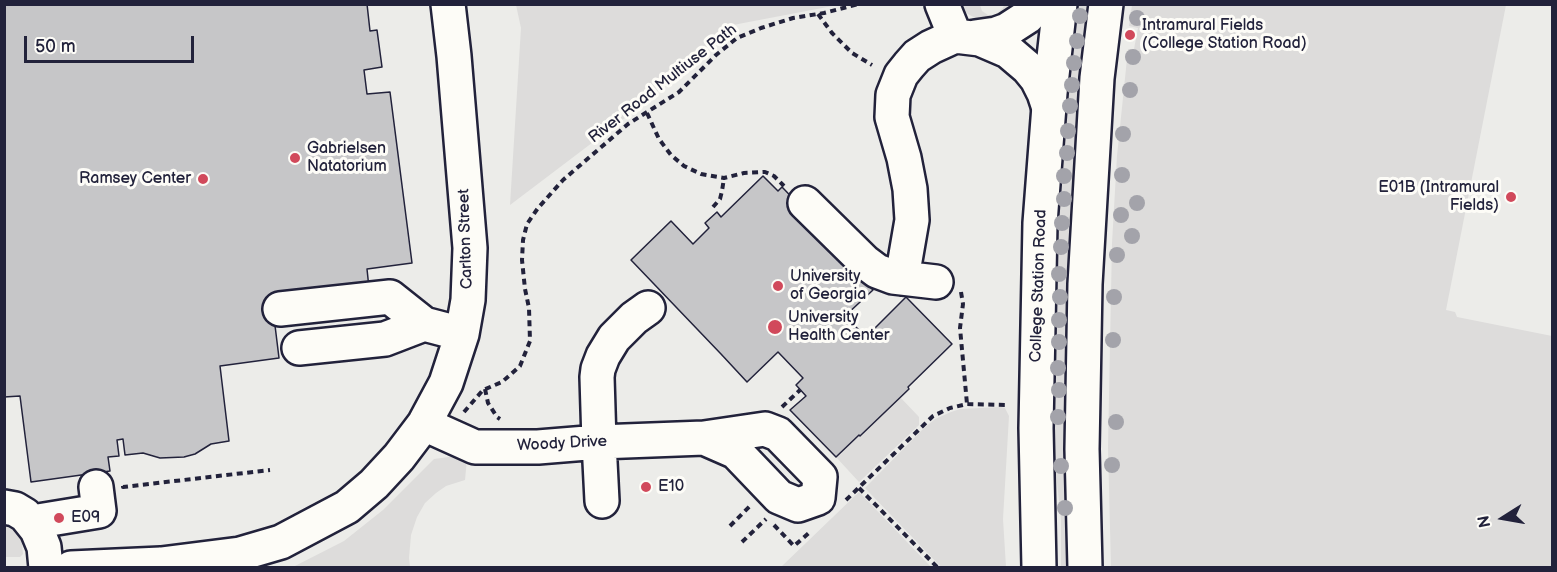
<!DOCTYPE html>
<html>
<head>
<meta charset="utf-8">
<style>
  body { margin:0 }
  #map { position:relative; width:1557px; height:572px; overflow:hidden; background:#fdfcf7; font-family:"Balsamiq Sans",sans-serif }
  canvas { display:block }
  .frame { position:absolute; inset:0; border:6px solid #22223b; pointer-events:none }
  .north { position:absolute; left:1473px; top:488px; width:60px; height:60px; -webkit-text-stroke:4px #fdfcf7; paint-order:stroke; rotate:259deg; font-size:16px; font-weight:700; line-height:24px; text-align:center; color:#22223b }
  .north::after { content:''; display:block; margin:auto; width:21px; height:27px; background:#22223b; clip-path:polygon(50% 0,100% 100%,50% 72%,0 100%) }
  .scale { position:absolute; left:24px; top:36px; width:170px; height:27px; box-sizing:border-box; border:3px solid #22223b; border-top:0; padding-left:8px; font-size:18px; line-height:21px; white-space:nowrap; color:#22223b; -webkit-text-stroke:4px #fdfcf7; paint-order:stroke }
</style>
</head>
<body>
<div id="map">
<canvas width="1557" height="572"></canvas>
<div class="frame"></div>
<div class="north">N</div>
<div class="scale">50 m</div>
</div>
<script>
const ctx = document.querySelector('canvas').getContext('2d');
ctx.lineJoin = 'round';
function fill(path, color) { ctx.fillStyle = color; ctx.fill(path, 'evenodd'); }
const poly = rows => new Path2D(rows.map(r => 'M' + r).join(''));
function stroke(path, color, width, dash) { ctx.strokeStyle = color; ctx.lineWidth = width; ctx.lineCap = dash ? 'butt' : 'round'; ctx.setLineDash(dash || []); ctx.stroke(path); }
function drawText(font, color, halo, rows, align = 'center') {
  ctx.font = font + ' "Balsamiq Sans",sans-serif'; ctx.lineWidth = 6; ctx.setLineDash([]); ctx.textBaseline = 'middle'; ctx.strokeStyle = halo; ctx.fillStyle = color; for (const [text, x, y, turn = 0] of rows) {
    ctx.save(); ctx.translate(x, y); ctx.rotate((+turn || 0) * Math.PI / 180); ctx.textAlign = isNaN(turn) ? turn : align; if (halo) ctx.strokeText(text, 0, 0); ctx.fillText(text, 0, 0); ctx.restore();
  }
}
fill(poly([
  [5,5,1552,5,1552,567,5,567]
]), '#ecece9');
fill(poly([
  [1089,4,1077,119,1068,280,1068,433,1072,567,1061,568,1061,520,1050,416,1054,242,1064,98,1075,5],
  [516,5,516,4,838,5,733,25,646,102,510,205,521,28],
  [957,5,980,5,982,11,988,15,994,16,1003,8,1004,5,1025,5,987,22,977,19,968,14],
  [1132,5,1506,5,1446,310,1455,312,1457,317,1552,336,1552,567,1111,567,1108,448,1112,243,1117,156,1128,49,1134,49,1138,28,1129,26],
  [900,397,919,417,919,425,859,482,836,457,859,435,861,436],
  [1001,407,1005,408,1009,416,1003,519,1006,567,941,567,865,488,922,430,935,419,951,412,960,409],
  [456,456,467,459,465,480,446,486,436,493,425,503,417,517,411,535,409,558,410,567,291,568,344,541,383,510,434,459],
  [859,492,931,567,781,567],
  [4,517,21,535,23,554,20,557,5,557]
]), '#dddcdb');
const building = poly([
  [4,4,367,4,370,31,377,30,382,67,364,70,367,94,390,92,412,263,367,269,369,288,272,301,279,358,220,366,229,441,211,444,195,454,184,457,160,458,143,453,125,455,123,439,117,440,119,456,108,457,110,471,31,482,20,396,4,397,4,4],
  [763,176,778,191,782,187,862,270,858,274,873,290,845,316,866,337,906,297,952,344,908,387,909,389,860,436,859,435,836,457,790,410,806,396,796,385,803,378,778,352,747,382,721,354,631,260,671,221,693,244,709,228,705,223,717,212,721,217,763,176]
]);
fill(building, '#c6c6c8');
stroke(building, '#22223b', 1.5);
const minor = poly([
  [942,4,955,36],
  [975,37,996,34,1007,30,1027,17,1040,4],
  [805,203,865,262,877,271,893,277,936,282],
  [902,278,912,220,910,189,904,158,892,117,893,95,901,75,909,65,917,56,931,47,955,36,980,39,1008,51,1028,68,1037,79,1044,93,1049,108],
  [280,309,390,297,424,324,462,334],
  [299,348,385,339,424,324],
  [424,424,475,447,538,447,599,442,704,438,765,429,778,434,820,477,818,498,798,505,779,497,736,452,704,438],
  [602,501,599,442,597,377,598,369,603,356,614,338,634,318,648,308],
  [4,507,15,509,25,515,37,530,44,547,46,568],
  [32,522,99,511,96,487],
  [71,568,161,564,240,554,281,542,347,507,374,484,399,457,424,424,446,383,462,334,468,300,470,248,454,56,448,4]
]);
const major = poly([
  [1039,568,1036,428,1040,223,1050,93,1060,4],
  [1085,568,1082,449,1085,284,1097,78,1106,4]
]);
stroke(minor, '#22223b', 38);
stroke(major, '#22223b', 38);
stroke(poly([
  [818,14,832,33,852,53,872,65],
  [647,113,659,139,671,155,684,166,701,174,724,178,744,173,765,172,774,176,784,186],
  [713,207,720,199,722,191,724,178],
  [961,292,963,304,960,328,967,404],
  [485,389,488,403,497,417,500,419],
  [782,407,800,390],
  [464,412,483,390,502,382,520,366,530,341,529,308,525,289,522,260,523,240,527,224,538,208,563,180,628,124,679,92,716,55,737,38,761,28,793,18,824,13,859,4],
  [123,486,123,487,270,470],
  [859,488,938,568],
  [846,500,933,416,950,408,967,404,1009,405],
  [774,525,794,546,811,531],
  [730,526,750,506],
  [742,542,766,519]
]), '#22223b', 4, [6, 4.5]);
stroke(minor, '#fdfcf7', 33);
stroke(major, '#fdfcf7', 33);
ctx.fillStyle = '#a3a3aa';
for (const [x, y] of [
  [1080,16],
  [1137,18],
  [1077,41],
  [1133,57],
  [1074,63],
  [1072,85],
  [1130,90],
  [1070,106],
  [1068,131],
  [1123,134],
  [1067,153],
  [1122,175],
  [1064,176],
  [1064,199],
  [1137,203],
  [1121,215],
  [1062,223],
  [1132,236],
  [1061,247],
  [1117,255],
  [1059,274],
  [1060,297],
  [1114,297],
  [1059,320],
  [1113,340],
  [1059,342],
  [1058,368],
  [1059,390],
  [1058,417],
  [1116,422],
  [1112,465],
  [1061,466],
  [1065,508]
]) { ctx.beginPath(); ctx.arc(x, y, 8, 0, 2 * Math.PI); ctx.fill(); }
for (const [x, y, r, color] of [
  [1130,35,6,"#d1495b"],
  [295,158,6,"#d1495b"],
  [203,179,6,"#d1495b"],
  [1511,197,6,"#d1495b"],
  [778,286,6,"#d1495b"],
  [775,327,8,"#d1495b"],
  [646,487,6,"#d1495b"],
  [59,518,6,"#d1495b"]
]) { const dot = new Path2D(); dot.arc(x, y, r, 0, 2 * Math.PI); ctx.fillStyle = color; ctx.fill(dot); stroke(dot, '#fdfcf7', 2); }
drawText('16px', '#22223b', '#fdfcf7', [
  ["Intramural Fields",1142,26],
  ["(College Station Road)",1142,44],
  ["Gabrielsen",307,149],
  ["Natatorium",307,167],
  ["Ramsey Center",191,179,"right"],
  ["E01B (Intramural",1499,188,"right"],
  ["Fields)",1499,206,"right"],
  ["University",790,277],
  ["of Georgia",790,295],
  ["University",788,318],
  ["Health Center",788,336],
  ["E10",658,487],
  ["E09",71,518]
], 'left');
drawText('16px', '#22223b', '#fdfcf7', [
  ["River Road Multiuse Path",663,84,-38],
  ["Carlton Street",466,239,-92],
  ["College Station Road",1039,286,-88],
  ["Woody Drive",562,444,-3]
]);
</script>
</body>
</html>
